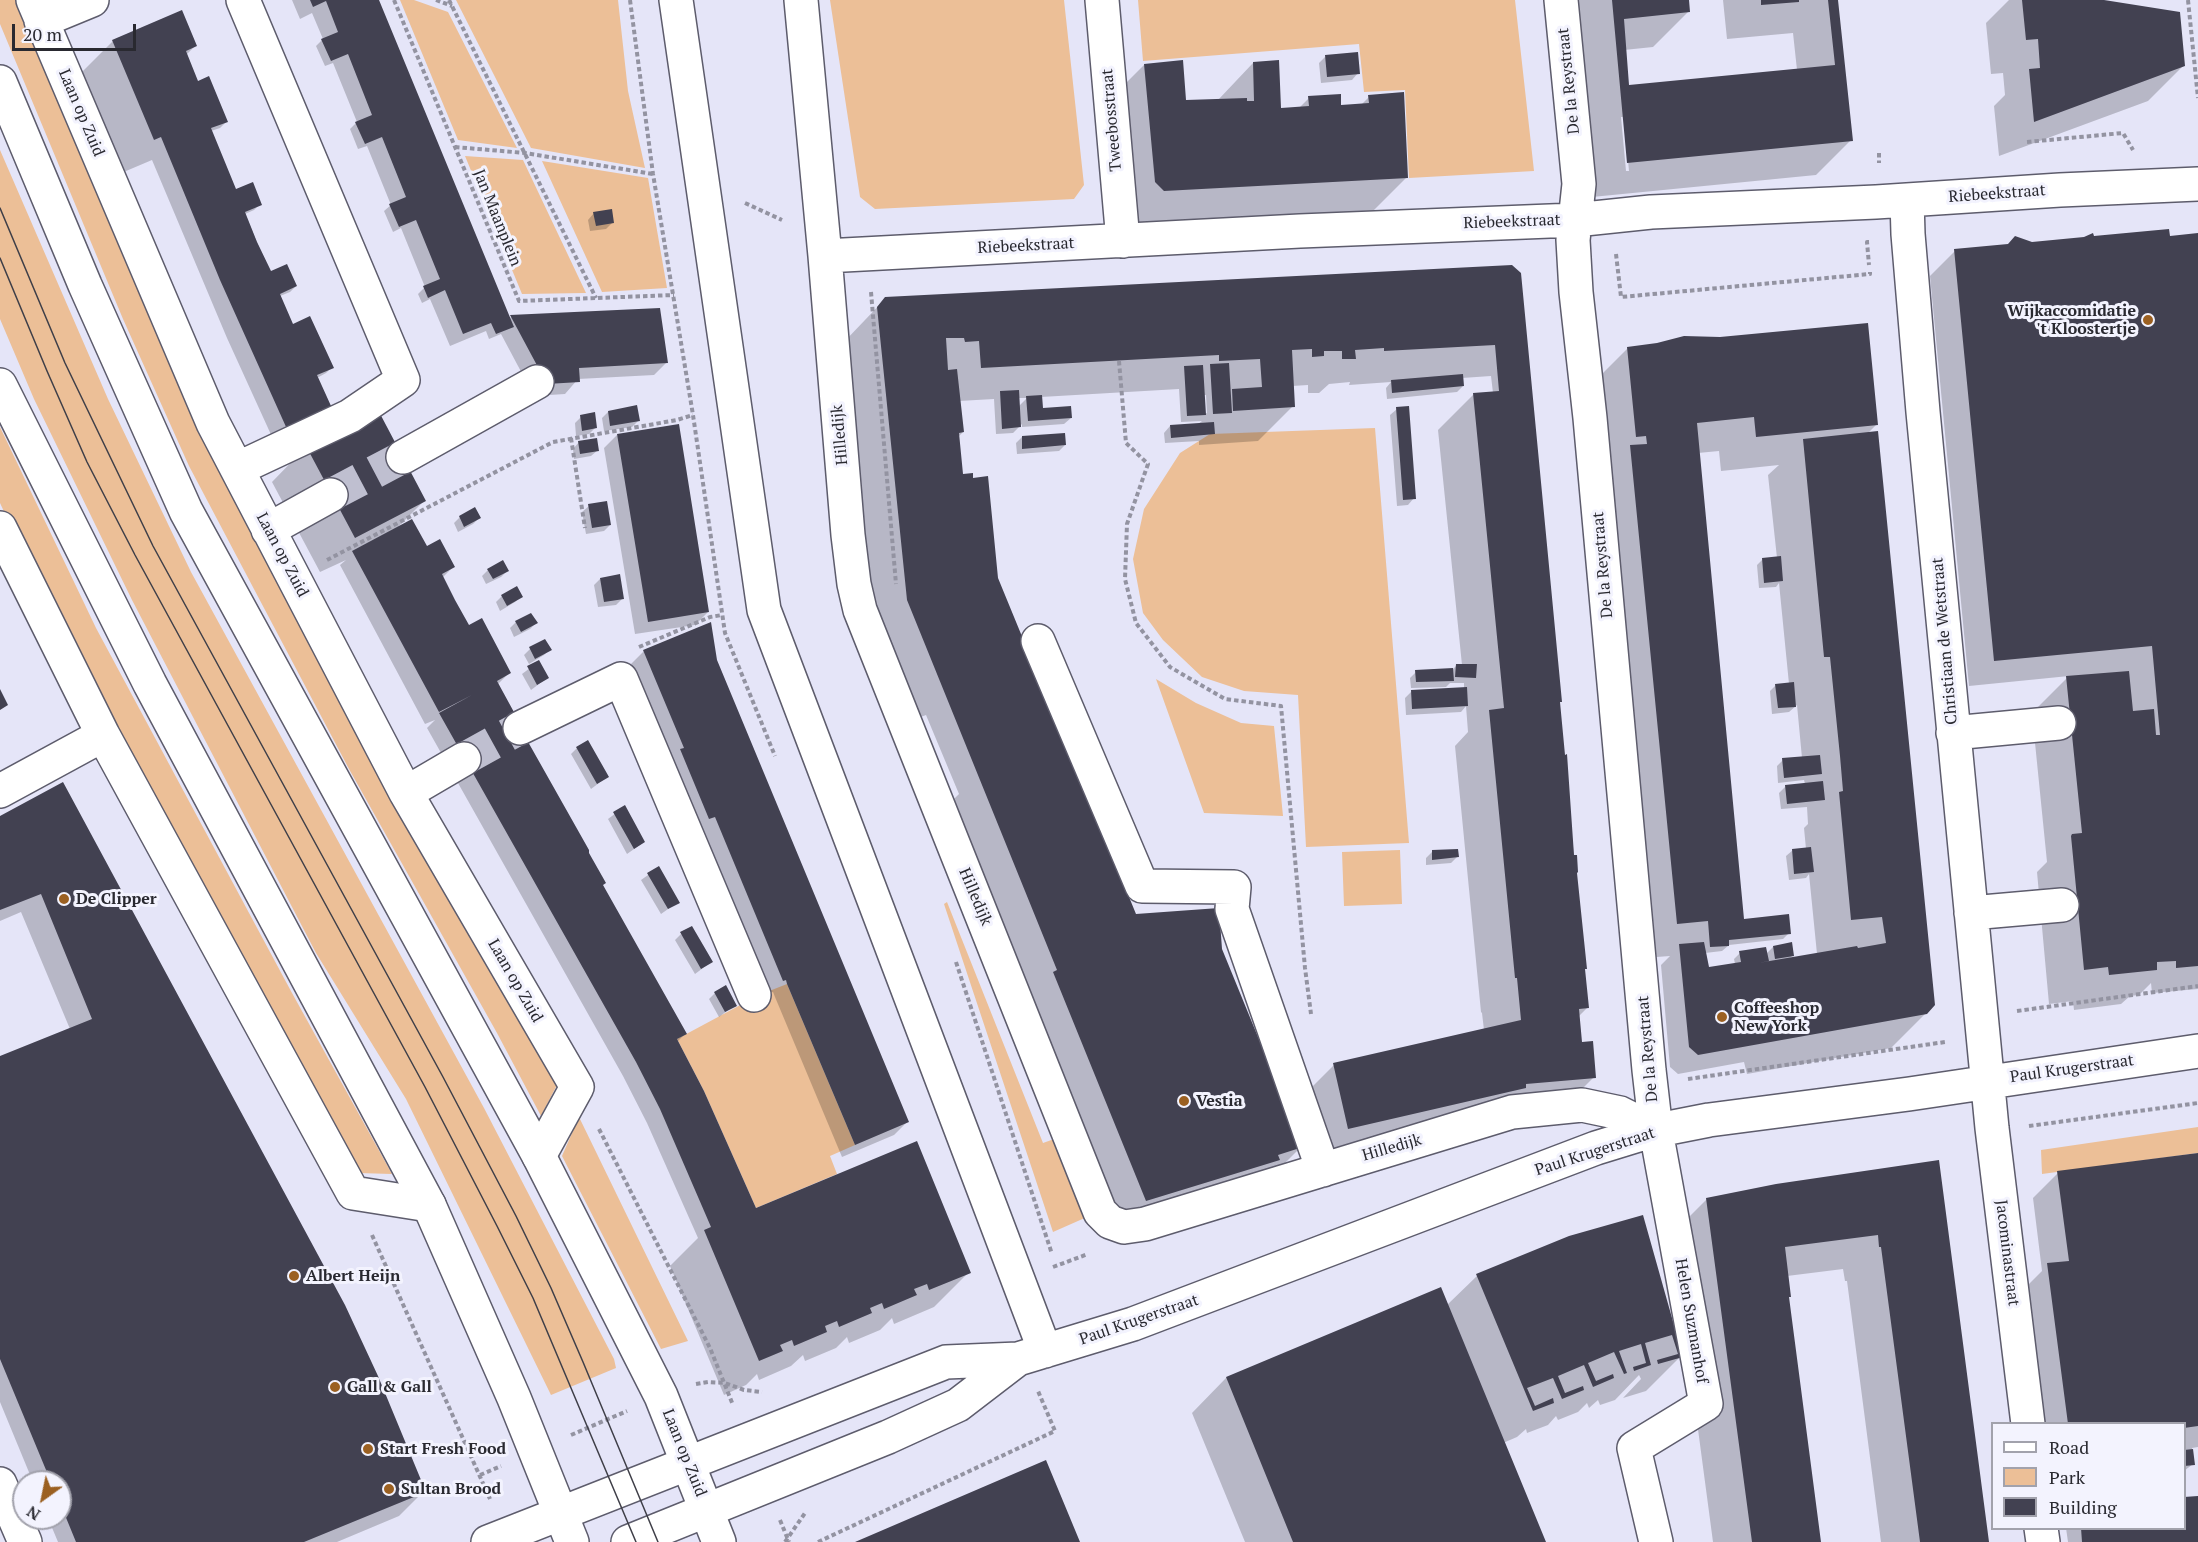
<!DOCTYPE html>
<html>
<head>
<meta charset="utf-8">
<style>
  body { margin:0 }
  #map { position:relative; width:2198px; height:1542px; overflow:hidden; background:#e5e5f8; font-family:"PT Serif",serif }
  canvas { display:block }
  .legend { position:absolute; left:1991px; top:1422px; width:195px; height:108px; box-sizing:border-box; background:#f3f3fe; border:2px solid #a2a2ac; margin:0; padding:8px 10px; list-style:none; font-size:18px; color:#292930 }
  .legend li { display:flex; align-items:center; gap:12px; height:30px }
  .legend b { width:30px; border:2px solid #a2a2ac }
  .north { position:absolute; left:12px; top:1470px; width:60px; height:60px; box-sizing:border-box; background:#f3f3fe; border:2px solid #a2a2ac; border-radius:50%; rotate:213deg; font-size:16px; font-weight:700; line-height:24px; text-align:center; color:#292930 }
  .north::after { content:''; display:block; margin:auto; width:21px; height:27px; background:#9b6021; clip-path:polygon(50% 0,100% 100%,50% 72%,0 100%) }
  .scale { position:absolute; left:12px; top:24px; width:124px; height:27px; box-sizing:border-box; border:3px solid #292930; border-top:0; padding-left:8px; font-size:18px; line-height:21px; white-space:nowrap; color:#292930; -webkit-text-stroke:4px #f3f3fe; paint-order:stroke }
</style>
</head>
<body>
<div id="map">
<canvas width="2198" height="1542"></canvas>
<ul class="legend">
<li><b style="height:8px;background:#fff"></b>Road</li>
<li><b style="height:16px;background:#ecbf97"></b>Park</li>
<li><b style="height:16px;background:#424151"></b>Building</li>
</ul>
<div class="north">N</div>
<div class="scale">20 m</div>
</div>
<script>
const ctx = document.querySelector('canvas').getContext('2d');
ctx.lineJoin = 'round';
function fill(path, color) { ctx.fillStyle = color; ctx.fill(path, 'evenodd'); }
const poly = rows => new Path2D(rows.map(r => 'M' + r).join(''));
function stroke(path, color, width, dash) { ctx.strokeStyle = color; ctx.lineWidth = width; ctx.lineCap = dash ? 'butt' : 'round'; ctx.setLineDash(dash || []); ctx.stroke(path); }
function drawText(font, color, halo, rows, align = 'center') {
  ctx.font = font + ' "PT Serif",serif'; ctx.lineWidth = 6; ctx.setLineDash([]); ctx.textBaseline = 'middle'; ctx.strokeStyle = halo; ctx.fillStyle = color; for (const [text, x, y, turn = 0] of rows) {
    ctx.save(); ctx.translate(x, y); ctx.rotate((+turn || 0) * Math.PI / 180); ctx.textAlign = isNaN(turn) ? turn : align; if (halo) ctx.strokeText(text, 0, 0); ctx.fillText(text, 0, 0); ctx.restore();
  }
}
fill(poly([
  [0,0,18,0,163,350,239,504,559,1081,541,1116,497,1033,349,769,189,466,123,319,0,24],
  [400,0,414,0,448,12,517,148,458,140],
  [456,0,618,0,628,91,645,168,531,148],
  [830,0,1064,0,1084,185,1074,199,875,209,860,197],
  [1138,0,1515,0,1534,171,1409,178,1405,90,1364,92,1359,44,1143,61],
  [0,150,108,399,191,572,484,1108,614,1359,616,1368,551,1395,406,1099,316,953,132,600,34,399,0,319],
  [465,156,523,160,586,293,522,294],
  [542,161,648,178,667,288,602,292],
  [0,427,96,628,292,993,392,1174,358,1173,50,610,0,503],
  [1375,428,1409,843,1306,847,1298,695,1244,691,1202,677,1163,640,1143,613,1133,559,1144,509,1180,453,1210,434],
  [1156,679,1196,703,1241,723,1274,726,1283,816,1204,813],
  [1400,850,1402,904,1344,906,1342,852],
  [947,902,1043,1143,1057,1138,1087,1217,1053,1232,944,904],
  [787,984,855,1145,830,1156,837,1174,756,1208,704,1091,677,1039,759,995],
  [579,1117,688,1341,661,1349,562,1156],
  [2198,1127,2198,1153,2042,1174,2041,1150]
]), '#ecbf97');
fill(poly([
  [292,0,377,0,509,319,511,317,659,310,667,362,654,375,578,379,565,394,534,396,501,334,489,339,486,331,450,346,430,299,422,303,418,294,425,287,401,228,393,232,384,211,391,205,367,146,358,149,350,129,357,122,333,63,325,66,316,46,323,39,312,13,300,19],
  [1573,0,1687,0,1688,12,1653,47,1624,50,1627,87,1797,70,1793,33,1727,39,1723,0,1837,0,1851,140,1816,175,1592,197],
  [1621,117,1624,117,1629,171,1626,171],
  [2009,0,2094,0,2183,66,2148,101,1999,156,1994,106,2005,95,2003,73,1991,74,1986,23],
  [113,41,195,46,186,55,197,83,227,121,220,128,211,131,236,191,260,204,254,210,245,214,270,273,296,286,290,292,280,296,293,326,332,367,326,373,317,378,278,450,227,338,152,160,119,174,78,76],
  [1325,57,1358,73,1352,80,1321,83,1319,63],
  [1253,63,1280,109,1299,108,1309,98,1340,106,1361,105,1369,97,1406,178,1371,213,1129,225,1109,100,1144,65,1184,102,1218,100],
  [594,213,612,223,606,229,590,231,588,220],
  [2198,235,2198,989,2152,993,2151,983,2139,995,2130,996,2121,1004,2074,1010,2073,1001,2049,1004,2037,872,2047,862,2032,713,2069,676,1969,686,1930,276,1955,251,2093,237,2168,237],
  [1511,266,1586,968,1584,970,1588,1007,1578,1017,1581,1044,1594,1077,1559,1112,1314,1163,1299,1100,1334,1065,1484,1030,1482,1013,1481,1012,1455,746,1468,732,1466,706,1461,712,1406,715,1405,698,1411,692,1464,689,1464,683,1450,683,1446,687,1411,688,1410,678,1416,672,1452,670,1457,665,1462,665,1438,430,1473,395,1493,393,1491,376,1462,378,1463,386,1457,392,1387,399,1386,388,1391,382,1349,385,1350,382,1329,384,1319,393,1308,393,1308,385,1292,386,1293,406,1258,441,1199,445,1199,441,1165,443,1164,433,1170,426,1198,424,1202,421,1181,422,1179,389,1041,397,1042,409,1071,418,1064,424,1022,427,1022,424,1013,433,996,434,994,399,959,401,963,432,958,437,962,475,997,578,1135,916,1220,949,1301,1147,1276,1172,1121,1225,1028,998,1032,994,1026,980,1015,984,943,810,959,794,926,715,908,722,872,636,843,343,886,298],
  [1203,395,1206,395,1207,413,1204,414],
  [1018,398,1027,398,1018,407],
  [1628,348,1877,424,1867,434,1926,1013,1891,1048,1747,1074,1744,1062,1678,1074,1670,1067,1661,965,1670,956,1643,958,1593,383],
  [1719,451,1721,471,1779,465,1768,475,1777,558,1763,559,1757,565,1759,588,1776,587,1779,583,1789,684,1776,685,1770,691,1772,714,1789,712,1797,705,1802,758,1783,760,1777,766,1778,783,1804,780,1805,784,1786,786,1779,793,1781,809,1807,807,1808,824,1804,828,1806,849,1793,850,1786,856,1789,880,1806,878,1809,874,1817,954,1789,959,1792,956,1773,947,1766,954,1740,953,1734,959,1735,964,1708,969,1705,953,1722,951,1729,945,1783,939,1789,933,1738,921,1698,453],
  [1397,409,1414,498,1408,505,1397,506,1390,415],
  [608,412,638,421,632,427,604,431,602,418],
  [581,417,596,427,589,434,576,436,575,423],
  [617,435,708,612,695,625,635,634,604,448],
  [1022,437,1065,445,1059,451,1017,454,1016,443],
  [579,442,598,450,591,456,574,459,573,449],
  [306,447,424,501,397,528,453,567,442,578,468,627,509,673,497,685,601,886,685,1034,677,1042,754,1208,969,1272,934,1307,894,1324,892,1318,880,1330,849,1343,847,1337,836,1348,805,1361,803,1355,791,1366,759,1380,757,1374,746,1385,724,1395,670,1266,698,1238,647,1123,623,1076,427,728,435,720,425,724,340,565,346,560,320,572,272,482],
  [589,506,610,525,604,531,586,534,582,512],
  [460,517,479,518,473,524,458,532,454,523],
  [488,570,507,571,501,577,486,584,482,576],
  [600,579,622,599,616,605,598,607,594,585],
  [502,596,521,596,515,602,500,611,496,602],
  [516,622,536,623,530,629,514,637,510,628],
  [530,649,550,649,544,655,529,664,524,655],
  [644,651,716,660,907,1122,894,1135,842,1157,775,997,773,992,770,993,702,829,696,831,671,760,631,664],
  [538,662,547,678,531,690,522,674],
  [577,748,607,777,591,789,571,754],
  [624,807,644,842,627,854,608,819],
  [0,818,424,1491,399,1516,337,1542,58,1542,48,1518,60,1518,60,1482,33,1482,0,1402,0,1058,70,1029,21,912,0,921],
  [1432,852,1457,857,1451,863,1426,865,1426,858],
  [658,868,678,902,661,914,641,880],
  [681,934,711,962,695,974,675,940],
  [715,993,735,1005,719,1017,709,999],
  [2198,1155,2198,1447,2192,1448,2193,1464,2184,1471,2184,1424,2040,1424,2023,1290,2042,1271,2033,1198,2058,1173],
  [1938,1162,1987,1542,1881,1542,1847,1281,1845,1281,1843,1269,1787,1276,1787,1298,1819,1542,1713,1542,1672,1234,1707,1199],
  [1642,1217,1681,1356,1646,1391,1623,1398,1641,1379,1639,1375,1615,1400,1600,1405,1598,1400,1589,1408,1587,1403,1578,1412,1558,1420,1556,1416,1548,1425,1527,1433,1526,1429,1517,1437,1503,1443,1544,1542,1245,1542,1192,1413,1226,1378,1440,1289,1447,1305,1477,1276,1569,1238],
  [2198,1497,2198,1542,2068,1542,2066,1528,2184,1528]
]), '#0003');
fill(poly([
  [310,0,379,0,509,315,507,316,509,315,514,327,496,334,491,323,463,334,445,290,428,298,423,286,440,279,416,220,399,227,389,204,406,197,382,137,365,144,355,122,372,115,348,54,331,61,321,39,338,32,326,1,313,7],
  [1612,0,1689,0,1690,12,1624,19,1629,85,1835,65,1828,0,1838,0,1853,141,1627,163],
  [1761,0,1799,0,1799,2,1761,5],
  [2022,0,2104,0,2180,12,2185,66,2034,122,2029,69,2040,68,2038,39,2026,40],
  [182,10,197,46,186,51,198,81,209,76,228,122,211,128,236,189,253,182,262,205,245,212,257,242,271,271,287,264,297,286,280,294,293,324,310,316,334,368,317,375,336,417,291,438,220,280,161,137,154,140,112,40],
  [1358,52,1360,74,1327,77,1325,55],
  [1183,60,1186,100,1247,98,1247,101,1254,101,1253,62,1279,60,1281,108,1309,106,1308,96,1341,94,1341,105,1369,103,1368,95,1404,92,1408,178,1164,191,1155,182,1144,64],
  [612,209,614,223,596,226,593,212],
  [2169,229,2170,236,2198,233,2198,966,2176,968,2176,961,2157,962,2157,970,2109,975,2108,967,2084,970,2071,836,2072,834,2082,833,2066,676,2129,671,2133,711,2154,709,2156,735,2160,735,2152,646,1994,661,1954,249,2008,244,2015,236,2032,242,2084,237,2093,233,2094,236],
  [1512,265,1521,273,1562,702,1560,702,1565,755,1567,754,1574,855,1577,855,1578,872,1577,873,1587,969,1585,969,1589,1008,1579,1009,1582,1042,1593,1041,1596,1078,1526,1084,1526,1088,1348,1129,1333,1063,1521,1020,1517,978,1515,978,1489,710,1504,708,1473,393,1499,391,1495,345,1384,351,1384,348,1355,350,1356,359,1342,359,1342,351,1324,351,1324,356,1312,357,1312,349,1292,350,1295,407,1233,411,1232,389,1262,387,1260,359,1219,361,1219,355,981,368,979,341,965,342,964,338,946,338,948,370,957,369,964,432,959,433,963,474,973,473,973,478,988,476,998,578,1136,914,1219,908,1222,949,1303,1147,1278,1155,1280,1160,1146,1201,1053,972,1057,970,907,600,877,307,885,297],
  [660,308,668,363,579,368,580,382,547,384,510,315],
  [1868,323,1878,425,1756,437,1754,417,1697,423,1744,919,1789,914,1791,934,1729,940,1729,946,1710,947,1708,921,1677,924,1630,445,1647,444,1646,436,1636,437,1627,347,1657,343,1684,336,1720,337],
  [1229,363,1232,413,1213,414,1210,364],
  [1203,365,1206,415,1187,416,1184,366],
  [1463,374,1464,386,1392,393,1391,380],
  [1019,390,1021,427,1002,429,1000,391],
  [1042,395,1043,408,1071,406,1072,418,1028,421,1026,396],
  [637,405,640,421,610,426,608,411],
  [1409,406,1416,499,1403,500,1396,407],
  [377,408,426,501,355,538,306,446],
  [595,412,597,428,582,431,580,415],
  [1214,422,1215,434,1171,438,1170,425],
  [679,424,709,612,648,622,617,434],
  [1878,431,1935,1005,1927,1014,1698,1055,1689,1047,1679,944,1704,942,1709,967,1741,962,1739,951,1766,947,1769,961,1758,963,1857,946,1858,948,1886,943,1882,917,1851,920,1839,792,1843,791,1840,756,1830,657,1824,657,1803,439],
  [1065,433,1066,445,1022,449,1022,436],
  [597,438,599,451,580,454,578,441],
  [607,501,611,525,592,528,588,504],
  [475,507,481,518,464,527,459,516],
  [412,519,427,546,440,539,455,567,442,574,455,600,469,625,482,618,511,673,497,681,515,714,514,717,589,850,589,853,606,883,603,885,687,1034,677,1039,704,1091,756,1208,917,1141,971,1273,929,1290,927,1284,914,1289,917,1295,884,1309,882,1303,870,1308,872,1313,839,1327,837,1321,825,1326,827,1332,794,1346,792,1340,780,1345,783,1351,759,1361,704,1230,711,1227,660,1109,636,1062,439,713,472,695,439,712,352,551],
  [1781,556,1783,581,1764,583,1762,558],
  [503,560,509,571,493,579,487,569],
  [620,574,624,599,604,602,600,578],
  [517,586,523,597,507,606,501,595],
  [531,613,538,623,521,632,515,621],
  [711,622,717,660,909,1122,855,1145,787,984,786,980,783,981,715,817,709,819,680,749,684,748,643,650],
  [545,639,552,650,535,659,529,647],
  [539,660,549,678,537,685,527,666],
  [1456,664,1477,664,1476,678,1455,677],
  [1453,668,1454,681,1416,682,1415,670],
  [1794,682,1796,707,1778,708,1775,684],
  [1467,687,1468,706,1412,709,1411,690],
  [0,689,8,705,0,710],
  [588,740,609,777,597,784,576,747],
  [1820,755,1822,774,1784,778,1782,758],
  [1823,781,1825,800,1787,804,1785,785],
  [63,782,345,1305,378,1376,426,1492,304,1542,76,1542,60,1503,60,1482,51,1482,0,1359,0,1056,92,1019,41,894,0,910,0,816],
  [625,805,645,842,634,849,613,812],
  [1811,847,1814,872,1794,874,1792,849],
  [1458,849,1459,857,1432,860,1432,850],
  [659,866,680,903,668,909,647,873],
  [692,926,713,962,701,969,680,932],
  [1792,942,1794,956,1775,959,1773,946],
  [726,985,737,1006,725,1012,714,992],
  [2198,1153,2198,1426,2184,1428,2184,1424,2068,1424,2047,1263,2069,1261,2057,1171],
  [1939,1160,1989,1542,1920,1542,1881,1247,1879,1247,1878,1235,1785,1247,1791,1297,1789,1297,1821,1542,1752,1542,1706,1198,1776,1184],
  [1643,1215,1683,1357,1658,1364,1657,1360,1678,1354,1672,1335,1645,1343,1651,1365,1634,1371,1633,1367,1646,1363,1641,1344,1619,1351,1627,1373,1624,1374,1614,1352,1588,1363,1596,1381,1613,1374,1614,1378,1593,1387,1584,1365,1558,1376,1565,1393,1583,1386,1584,1390,1562,1399,1553,1378,1527,1388,1535,1406,1553,1398,1554,1403,1533,1411,1476,1274,1569,1236],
  [1441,1287,1546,1542,1293,1542,1226,1377],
  [2193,1449,2195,1465,2184,1466,2184,1450],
  [1046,1460,1080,1542,855,1542],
  [2198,1496,2198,1542,2082,1542,2081,1528,2184,1528,2184,1497]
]), '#424151');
stroke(poly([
  [331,495,403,457],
  [464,759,520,728]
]), '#bfbfd0', 33, [33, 16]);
const minor = poly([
  [33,0,213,423,406,793,577,1087,539,1156],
  [676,0,764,610,1045,1351],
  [801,0,825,256,848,535,854,584,860,610,1100,1212,1110,1222,1124,1227,1145,1224,1512,1112,1582,1105,1620,1113,1656,1131],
  [1102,0,1123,241],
  [1561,0,1579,184,1573,240,1576,292,1590,418,1649,1070,1656,1131,1706,1404,1634,1448,1656,1542],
  [41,21,92,0],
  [1907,200,1908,234,1923,412,1992,1128,2028,1424],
  [825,256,1300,231,1575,220,1651,212,1876,202,2060,190,2198,184],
  [403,457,537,382],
  [237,469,350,416,403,380,243,0],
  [0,528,103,735,353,1193,429,1205],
  [268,530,331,495],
  [1038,641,1142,886,1234,887,1232,909,1323,1170],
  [520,728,621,679,754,995],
  [1953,733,2059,723],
  [0,791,103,735],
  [406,793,464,759],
  [1971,913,2062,905],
  [0,1484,25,1542],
  [2041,1528,2043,1542],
  [488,1542,946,1362,1018,1359,1133,1324,1596,1148,1648,1132,1709,1120,1909,1094,2198,1051],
  [628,1542,888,1437,958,1405,1018,1359]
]);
const major = poly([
  [0,82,85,285,186,511,539,1156,661,1396,719,1542],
  [0,385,150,684,429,1205,514,1398,572,1542]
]);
stroke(minor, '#5d5c6c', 36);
stroke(major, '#5d5c6c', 36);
stroke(poly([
  [394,0,519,301,674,295],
  [436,0,452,6],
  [449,0,596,298],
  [630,0,653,174,693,415,725,633,775,756],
  [2188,0,2198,98],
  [2027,142,2123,133,2133,150],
  [455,147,525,153,653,174],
  [1879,153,1879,163],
  [745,203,782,220],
  [1869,242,1867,242,1869,265],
  [1616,254,1621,297,1870,274,1870,272],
  [871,292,896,584],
  [1119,361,1126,443,1148,464,1127,524,1125,579,1136,623,1170,667,1225,699,1281,706,1305,968,1311,1014],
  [571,438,585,528],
  [327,560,553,442,677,420,693,415],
  [639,647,710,617,722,615],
  [956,962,1052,1254],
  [2017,1011,2198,986],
  [1688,1079,1945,1042],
  [2029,1126,2198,1103],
  [599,1129,710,1348,733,1405],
  [372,1235,490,1499],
  [1053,1267,1088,1254],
  [696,1384,708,1382,725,1383,744,1390,762,1392],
  [571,1435,627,1411],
  [480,1475,501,1466],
  [780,1520,789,1542],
  [785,1542,805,1513],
  [818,1542,1055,1431,1038,1391]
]), '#9393a1', 4, [4.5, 3]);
stroke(minor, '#fff', 33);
stroke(major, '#fff', 33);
stroke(poly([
  [0,208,65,363,153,546,443,1077,516,1216,551,1288,583,1362,658,1542],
  [0,258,47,371,87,462,135,555,425,1087,497,1226,533,1298,636,1542]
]), '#3f3f48', 1.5);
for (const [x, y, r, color] of [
  [2148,320,6,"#9b6021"],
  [64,899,6,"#9b6021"],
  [1722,1017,6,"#9b6021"],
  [1184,1101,6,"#9b6021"],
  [294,1276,6,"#9b6021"],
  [335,1387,6,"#9b6021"],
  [368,1449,6,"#9b6021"],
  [389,1489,6,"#9b6021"]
]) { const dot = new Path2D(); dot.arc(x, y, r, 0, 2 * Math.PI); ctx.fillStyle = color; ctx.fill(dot); stroke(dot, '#f3f3fe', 2); }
drawText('16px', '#292930', '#f3f3fe', [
  ["De la Reystraat",1569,81,-96],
  ["Laan op Zuid",81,113,67],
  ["Tweebosstraat",1112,120,-95],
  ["Riebeekstraat",1997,194,-4],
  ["Jan Maanplein",497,218,68],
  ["Riebeekstraat",1512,222,-2],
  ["Riebeekstraat",1026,246,-3],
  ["Hilledijk",840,435,-95],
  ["Laan op Zuid",282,555,62],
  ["De la Reystraat",1603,565,-95],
  ["Christiaan de Wetstraat",1945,641,-95],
  ["Hilledijk",975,897,67],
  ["Laan op Zuid",515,981,60],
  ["De la Reystraat",1648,1049,-95],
  ["Paul Krugerstraat",2072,1069,-8],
  ["Hilledijk",1392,1148,-16],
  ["Paul Krugerstraat",1595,1152,-18],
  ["Jacominastraat",2007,1253,83],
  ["Paul Krugerstraat",1139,1320,-19],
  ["Helen Suzmanhof",1691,1321,80],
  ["Laan op Zuid",684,1453,68]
]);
drawText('bold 16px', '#292930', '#f3f3fe', [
  ["Wijkaccomidatie",2136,311,"right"],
  ["'t Kloostertje",2136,329,"right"],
  ["De Clipper",76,899],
  ["Coffeeshop",1734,1008],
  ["New York",1734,1026],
  ["Vestia",1196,1101],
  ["Albert Heijn",306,1276],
  ["Gall & Gall",347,1387],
  ["Start Fresh Food",380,1449],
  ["Sultan Brood",401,1489]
], 'left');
</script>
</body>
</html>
